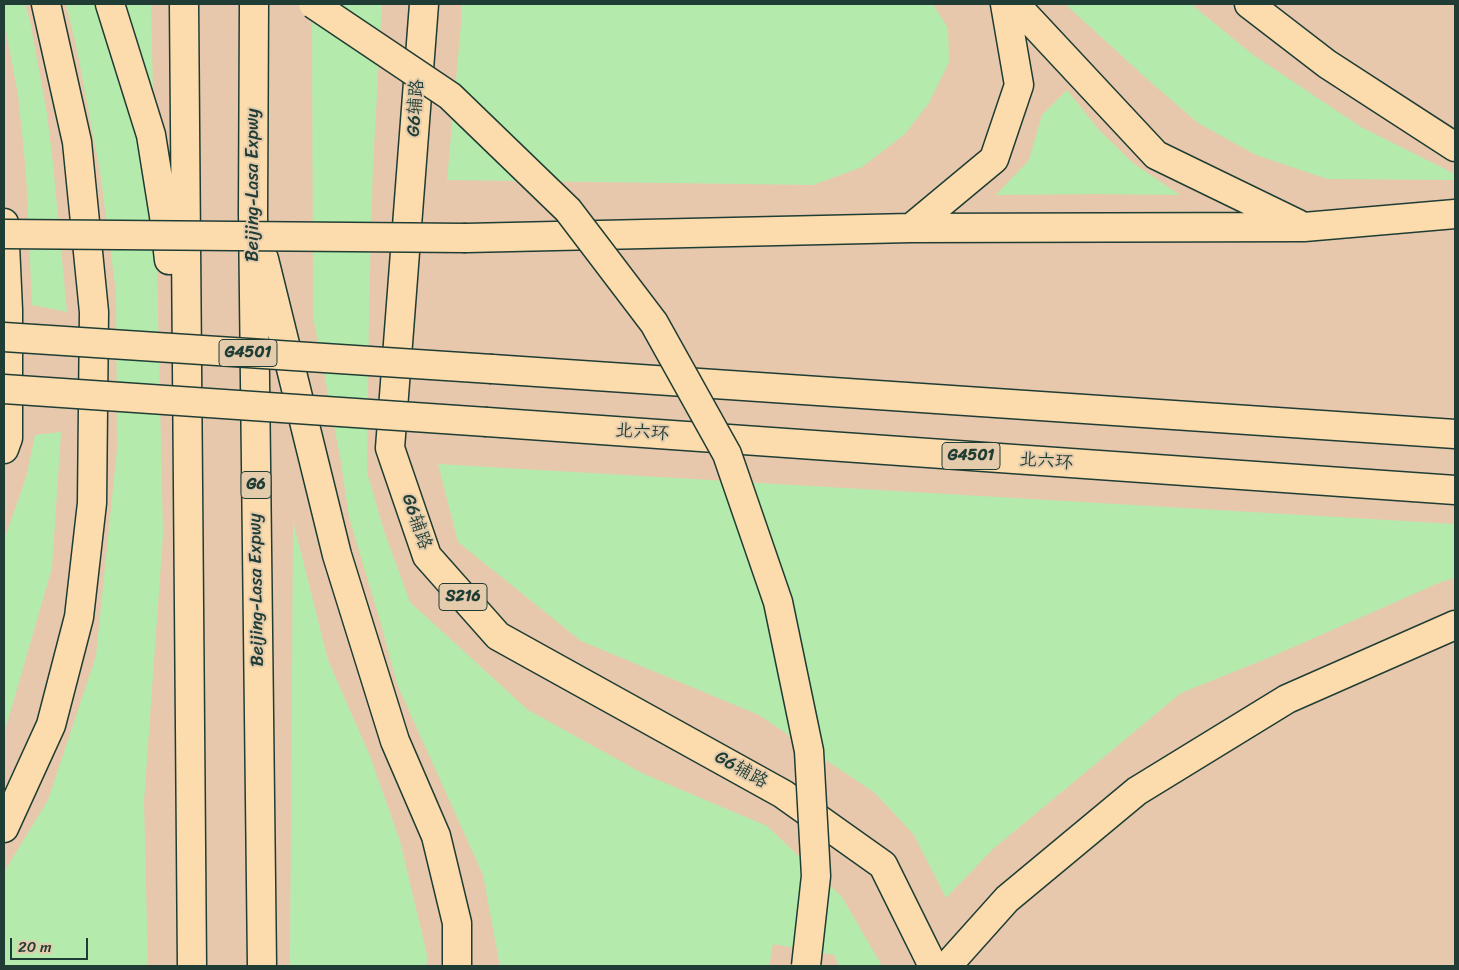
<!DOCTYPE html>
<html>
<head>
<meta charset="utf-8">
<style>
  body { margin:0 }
  #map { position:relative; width:1459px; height:970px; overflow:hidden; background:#e7c8ac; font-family:Sriracha,sans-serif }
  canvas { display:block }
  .frame { position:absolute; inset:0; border:5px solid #1f3d34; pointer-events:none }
  .scale { position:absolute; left:10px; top:938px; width:78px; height:22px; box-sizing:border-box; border:2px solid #1f3d34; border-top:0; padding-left:6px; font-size:15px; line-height:18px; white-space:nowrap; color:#1f3d34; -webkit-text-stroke:4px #e4cbac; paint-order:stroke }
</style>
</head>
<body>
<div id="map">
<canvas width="1459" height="970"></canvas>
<div class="frame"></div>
<div class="scale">20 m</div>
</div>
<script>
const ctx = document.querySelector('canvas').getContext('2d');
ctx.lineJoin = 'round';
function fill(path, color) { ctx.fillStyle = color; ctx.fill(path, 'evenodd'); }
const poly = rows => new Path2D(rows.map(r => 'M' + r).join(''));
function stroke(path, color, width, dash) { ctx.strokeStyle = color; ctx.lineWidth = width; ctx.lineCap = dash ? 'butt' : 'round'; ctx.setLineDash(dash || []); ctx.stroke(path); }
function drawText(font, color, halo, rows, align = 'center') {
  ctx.font = font + ' Sriracha,"LXGW WenKai TC",sans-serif'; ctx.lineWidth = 4; ctx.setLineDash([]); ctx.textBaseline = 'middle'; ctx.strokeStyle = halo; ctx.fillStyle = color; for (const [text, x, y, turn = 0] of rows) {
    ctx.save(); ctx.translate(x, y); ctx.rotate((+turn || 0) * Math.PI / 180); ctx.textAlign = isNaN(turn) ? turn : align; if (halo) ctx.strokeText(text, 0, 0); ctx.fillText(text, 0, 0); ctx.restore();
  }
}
fill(poly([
  [4,4,25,4,30,21,47,114,53,164,67,312,32,305,26,172,18,94,4,21],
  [66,4,151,4,163,535,144,801,148,966,4,966,4,872,48,800,96,656,117,449,116,292,100,171,76,45],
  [312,4,382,4,373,165,369,308,367,472,384,531,410,602,528,710,644,774,767,826,842,897,882,966,839,966,834,955,773,944,769,966,500,966,483,875,397,684,381,624,349,517,341,462,313,316],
  [461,4,933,4,948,28,949,62,929,103,905,134,862,167,813,185,447,180,461,25],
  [1065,4,1191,4,1252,54,1361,127,1455,174,1455,180,1327,179,1256,155,1198,123,1146,78],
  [1067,90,1100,131,1133,163,1180,195,1093,194,996,195,1029,160,1042,115],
  [61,432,52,568,4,734,4,540,26,478,35,435],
  [438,464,1455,524,1455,578,1441,582,1273,656,1181,693,993,849,946,898,914,835,875,793,759,715,581,641,458,542],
  [293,521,328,660,370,756,400,841,428,959,426,966,290,966]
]), '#b4ebad');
const primary = poly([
  [424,4,390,448,427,556,498,636,783,794,883,865,933,966],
  [1015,4,1156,155,1298,224],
  [4,223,8,310,8,438,4,449],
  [911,228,994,159,1019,85,1005,4],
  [466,238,911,228,1304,227,1455,214]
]);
const motorway = poly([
  [110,4,151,135,164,216,169,260],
  [184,4,192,966],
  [254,4,253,213,262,966],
  [1249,4,1327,64,1455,147],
  [264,259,337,555,395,741,436,836,457,923,457,966],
  [492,369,1455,434],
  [487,422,1455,490],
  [4,828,51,725,79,617,92,503,94,312,77,142,46,4],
  [947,966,1007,899,1137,791,1287,699,1455,625]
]);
stroke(primary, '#1f3d34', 31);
stroke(motorway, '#1f3d34', 31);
stroke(primary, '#fcdcac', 28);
stroke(motorway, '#fcdcac', 28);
const primaryBridge = poly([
  [4,234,466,238]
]);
const motorwayBridge = poly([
  [313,4,450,96,568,210,654,323,727,454,778,602,809,751,816,876,806,966],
  [4,337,492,369],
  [4,389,487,422]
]);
stroke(primaryBridge, '#1f3d34', 31, []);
stroke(motorwayBridge, '#1f3d34', 31, []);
stroke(primaryBridge, '#fcdcac', 28);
stroke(motorwayBridge, '#fcdcac', 28);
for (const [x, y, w] of [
  [248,353,58],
  [971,456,58],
  [256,485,30],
  [463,597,48]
]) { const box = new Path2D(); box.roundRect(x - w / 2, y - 13.5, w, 27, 4); ctx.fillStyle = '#e4cbac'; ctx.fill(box); stroke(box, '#1f3d34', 1); }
drawText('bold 16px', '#1f3d34', null, [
  ["G4501",248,353],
  ["G4501",971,456],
  ["G6",256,485],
  ["S216",463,597]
]);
drawText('18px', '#1f3d34', '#e4cbac', [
  ["G6辅路",416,108,-86],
  ["Beijing-Lasa Expwy",253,185,-90],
  ["北六环",642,433,4],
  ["北六环",1046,462,4],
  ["G6辅路",416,522,71],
  ["Beijing-Lasa Expwy",257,590,-91],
  ["G6辅路",741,770,29]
]);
</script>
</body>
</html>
